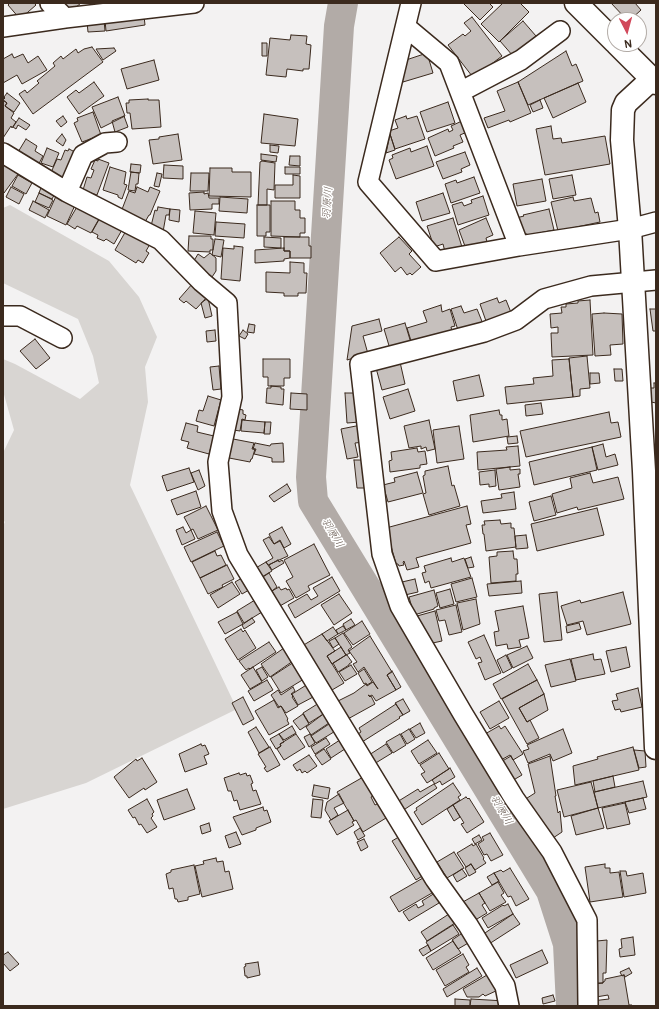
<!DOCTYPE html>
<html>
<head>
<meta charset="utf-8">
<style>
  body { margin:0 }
  #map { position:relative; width:659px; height:1009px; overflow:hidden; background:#f3f2f2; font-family:Pangolin,sans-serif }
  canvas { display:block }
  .frame { position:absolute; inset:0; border:4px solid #3b2a1e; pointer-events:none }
  .north { position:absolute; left:607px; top:12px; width:40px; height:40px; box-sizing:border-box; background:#fff; border:1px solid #b1aaa5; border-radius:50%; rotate:174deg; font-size:11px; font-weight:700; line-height:16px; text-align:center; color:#3b2a1e }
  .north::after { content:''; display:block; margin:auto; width:14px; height:18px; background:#d1495b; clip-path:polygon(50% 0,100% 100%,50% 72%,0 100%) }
</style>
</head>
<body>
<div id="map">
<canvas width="659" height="1009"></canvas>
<div class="frame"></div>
<div class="north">N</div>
</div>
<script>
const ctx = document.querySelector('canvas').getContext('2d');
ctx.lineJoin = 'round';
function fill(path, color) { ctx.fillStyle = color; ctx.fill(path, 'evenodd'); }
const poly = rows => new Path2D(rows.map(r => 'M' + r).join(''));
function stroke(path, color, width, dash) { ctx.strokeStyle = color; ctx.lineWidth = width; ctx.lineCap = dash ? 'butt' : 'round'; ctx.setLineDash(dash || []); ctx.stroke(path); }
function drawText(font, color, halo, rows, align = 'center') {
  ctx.font = font + ' Pangolin,"Klee One",sans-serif'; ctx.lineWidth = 3; ctx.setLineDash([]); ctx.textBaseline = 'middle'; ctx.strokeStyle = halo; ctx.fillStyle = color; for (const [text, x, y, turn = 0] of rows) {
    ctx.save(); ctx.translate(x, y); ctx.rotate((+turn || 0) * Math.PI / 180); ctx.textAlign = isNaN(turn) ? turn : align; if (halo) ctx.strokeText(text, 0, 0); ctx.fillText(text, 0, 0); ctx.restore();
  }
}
fill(poly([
  [10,205,109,261,139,297,157,337,145,367,148,402,130,485,237,709,86,783,3,809,3,526,5,522,3,520,3,453,14,430,3,391,3,359,15,364,80,399,99,383,93,356,78,319,3,283,3,208]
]), '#d8d5d2');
stroke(poly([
  [343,3,339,26,311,477,313,501,551,891,568,944,571,1006]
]), '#b2aba7', 30);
const building = poly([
  [10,3,34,3,36,5,20,19,8,5,10,3],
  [58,3,81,3,70,12,58,3],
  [463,3,489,3,493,7,480,20,463,3],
  [503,3,520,3,529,12,499,42,481,24,503,3],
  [611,3,635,3,641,10,630,20,627,20,611,3],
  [144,16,145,25,106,31,105,20,144,16],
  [472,17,502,56,481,72,480,70,472,76,448,45,463,34,465,36,471,31,464,23,472,17],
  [104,20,105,31,88,32,87,22,104,20],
  [523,21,536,36,513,56,500,41,523,21],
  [291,35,307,36,306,44,311,45,309,69,303,69,303,71,287,69,286,77,266,75,270,38,290,40,291,35],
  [262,43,267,43,267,56,262,56,262,43],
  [92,47,103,62,33,114,19,94,25,90,27,93,39,83,37,81,55,66,53,63,61,56,63,59,76,49,78,53,84,49,92,47],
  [114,48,116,51,103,60,96,49,114,48],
  [566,51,572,66,576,64,583,81,528,105,518,82,566,51],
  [427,53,433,73,403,82,401,75,406,60,427,53],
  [12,54,14,58,23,54,28,63,38,56,47,70,22,84,17,75,3,83,3,59,12,54],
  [154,60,159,80,127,89,121,69,154,60],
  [94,82,104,96,79,114,67,97,76,90,79,93,94,82],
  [518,82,531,113,510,122,509,120,488,128,484,118,505,111,497,91,518,82],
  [578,83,586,102,553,118,544,98,578,83],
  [7,93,20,103,14,112,5,106,7,103,3,100,5,98,4,97,7,93],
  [3,97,5,98,3,100,7,103,5,106,14,113,11,118,16,122,12,128,11,126,3,138,3,97],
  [118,97,125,116,101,128,92,107,118,97],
  [148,99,148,100,159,100,161,127,132,129,130,113,127,113,126,103,129,103,129,100,148,99],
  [540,100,543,108,533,112,530,105,540,100],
  [448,102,455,123,427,132,420,112,448,102],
  [93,112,101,135,82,142,74,123,78,121,77,118,93,112],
  [264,114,298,119,295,146,261,143,264,114],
  [63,116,67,122,61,127,56,121,63,116],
  [124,116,128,127,115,132,112,121,124,116],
  [406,116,407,119,417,116,425,139,395,149,389,131,398,128,395,120,406,116],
  [19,118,30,125,26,130,18,125,16,129,13,127,19,118],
  [462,121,467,132,460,135,463,142,453,146,454,148,435,156,428,138,448,129,449,132,453,130,451,126,462,121],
  [551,126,553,139,561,138,562,143,605,136,610,164,545,175,536,129,551,126],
  [62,134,66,140,63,146,56,141,62,134],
  [178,134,182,160,153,164,149,140,159,139,159,137,178,134],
  [390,134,395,150,386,153,390,134],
  [26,139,37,146,35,151,43,156,36,169,15,157,26,139],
  [270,145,279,146,278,153,270,152,270,145],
  [427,146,434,166,396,179,389,160,393,158,392,155,410,148,411,152,427,146],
  [47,148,59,153,53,167,41,163,47,148],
  [69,149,75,152,62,182,49,177,57,159,61,160,65,150,68,151,69,149],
  [465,152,470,165,461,169,462,172,443,179,436,162,465,152],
  [261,154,277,156,276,162,261,160,261,154],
  [290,156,300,156,300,166,289,165,290,156],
  [98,159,109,163,97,195,83,190,87,177,91,178,94,170,91,169,95,160,98,161,98,159],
  [262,161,275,163,274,190,267,189,267,205,258,205,260,162,262,161],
  [3,164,18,174,4,193,3,192,3,164],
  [131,164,141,165,140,173,130,172,131,164],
  [164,165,183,166,183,179,163,178,164,165],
  [110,167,126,172,124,184,127,185,122,199,118,197,118,195,103,190,110,167],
  [285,167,300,167,300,174,285,174,285,167],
  [210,168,232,168,232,172,251,172,251,197,209,196,210,168],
  [131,172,139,173,138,184,136,184,135,191,128,190,131,172],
  [157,173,162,174,159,187,154,186,157,173],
  [191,173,209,173,208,191,190,191,191,173],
  [18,175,32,183,26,194,12,186,18,175],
  [293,175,300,176,300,198,275,198,275,185,293,185,293,175],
  [572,175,576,195,553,199,549,179,572,175],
  [474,177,480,193,451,203,445,184,456,180,457,183,474,177],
  [542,179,546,201,517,206,513,184,542,179],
  [42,185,56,192,52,199,39,193,42,185],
  [11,187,24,194,19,204,6,197,11,187],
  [137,187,148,192,150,187,160,191,150,215,149,215,145,222,121,212,129,191,135,193,137,187],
  [204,192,204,194,208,193,209,198,219,198,219,204,212,204,212,209,190,210,189,193,204,192],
  [39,193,53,200,49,208,35,202,39,193],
  [443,193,450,213,422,221,416,202,443,193],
  [57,194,76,203,66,225,47,216,57,194],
  [483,196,489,215,458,225,452,205,462,202,464,206,472,203,471,200,483,196],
  [220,197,248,199,247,213,219,211,220,197],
  [573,197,574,201,591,198,595,213,598,212,600,222,558,231,551,202,573,197],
  [33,201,49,210,45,218,29,210,33,201],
  [271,201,295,201,295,210,300,210,300,218,305,218,305,233,300,233,300,237,271,236,271,201],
  [78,205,100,217,91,233,77,226,75,229,67,224,78,205],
  [257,205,270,205,270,232,266,232,266,236,257,236,257,205],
  [158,207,170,209,169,215,166,215,163,232,150,230,155,210,157,211,158,207],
  [170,209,180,210,179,222,169,220,170,209],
  [549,209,554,230,529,235,519,231,516,218,524,216,523,215,549,209],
  [195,211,216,213,214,235,193,233,195,211],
  [101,216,123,228,114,244,106,239,104,241,97,238,98,235,92,232,101,216],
  [453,218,462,247,445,252,443,244,434,247,427,226,453,218],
  [486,218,493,235,486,238,487,242,466,249,459,230,486,218],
  [216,222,245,224,244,238,215,236,216,222],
  [127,229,150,244,146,251,149,253,143,263,138,260,136,263,115,250,127,229],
  [189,236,211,236,211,239,213,239,213,250,210,250,210,252,188,251,189,236],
  [264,237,281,238,281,248,264,247,264,237],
  [284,237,309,237,309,246,311,246,311,258,290,258,290,251,284,251,284,237],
  [399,237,412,251,409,254,421,267,412,275,410,273,407,275,401,267,395,272,380,253,399,237],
  [215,239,224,240,221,257,212,255,215,239],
  [234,246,243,247,240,281,221,279,223,248,234,249,234,246],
  [284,248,284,251,290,251,290,258,284,259,284,261,255,263,255,250,284,248],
  [210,253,216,258,216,271,212,277,192,264,198,254,204,258,210,253],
  [290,262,304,263,304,273,307,273,306,293,298,293,298,296,284,296,284,293,266,292,266,272,290,273,290,262],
  [193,283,207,297,196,309,186,301,184,303,179,299,193,283],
  [208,298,212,316,205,318,201,303,208,298],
  [497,298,499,303,506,300,512,315,487,324,480,304,497,298],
  [590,300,593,355,552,357,551,333,558,333,558,327,551,328,550,314,562,313,561,307,566,307,566,304,578,303,578,301,590,300],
  [441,305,442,312,450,309,455,326,451,327,452,331,412,344,407,328,427,322,423,311,441,305],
  [461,306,464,313,477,309,483,324,458,330,451,309,461,306],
  [650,309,656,309,656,331,653,331,650,309],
  [604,313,622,314,623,344,610,345,611,355,595,356,592,314,604,313],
  [379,319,382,331,363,336,368,354,347,360,352,326,379,319],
  [405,323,411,343,390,349,384,329,405,323],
  [249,324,255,325,254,333,247,332,249,324],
  [215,330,216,341,207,342,206,331,215,330],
  [243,330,248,334,245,339,239,336,243,330],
  [35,339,50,358,36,369,20,351,35,339],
  [587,356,590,388,580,389,580,396,573,397,569,358,587,356],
  [263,359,290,359,290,378,284,378,284,386,268,386,268,377,263,377,263,359],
  [569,359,573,397,507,404,505,387,534,384,533,378,553,376,552,360,569,359],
  [400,362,405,384,382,390,376,368,400,362],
  [219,366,221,389,213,390,210,367,219,366],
  [614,369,622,369,623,381,615,381,614,369],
  [590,373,599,373,600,383,590,384,590,373],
  [479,375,484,396,457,401,453,381,479,375],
  [654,383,656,383,656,403,651,402,650,388,654,388,654,383],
  [271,386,281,387,281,389,284,389,283,405,266,403,267,388,271,388,271,386],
  [408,389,415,411,390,419,383,397,408,389],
  [291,393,307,394,307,410,290,409,291,393],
  [345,393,357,393,360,422,347,423,345,393],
  [208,396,221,400,214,426,196,421,199,410,203,411,208,396],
  [541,403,543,414,526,416,525,405,541,403],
  [234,408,243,410,243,414,246,415,245,420,242,419,240,431,227,429,234,408],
  [499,410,500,415,502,415,502,420,507,419,509,436,473,442,470,415,499,410],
  [609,412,611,423,618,422,621,437,526,457,520,431,609,412],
  [242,420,265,422,264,433,241,431,242,420],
  [429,420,435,449,427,451,426,447,421,449,421,446,409,448,404,426,429,420],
  [265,422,271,422,270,434,264,434,265,422],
  [186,423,198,426,197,432,214,436,209,454,187,448,189,442,181,440,186,423],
  [361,425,364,442,355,443,358,457,347,459,341,429,361,425],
  [459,426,464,459,437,463,433,430,459,426],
  [517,436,518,443,508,444,507,437,517,436],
  [228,438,254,443,252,449,255,449,252,459,251,459,250,462,224,457,228,438],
  [255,443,270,446,271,444,283,443,284,462,272,462,272,458,254,454,256,449,253,449,255,443],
  [603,444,606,457,615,454,618,465,598,470,592,447,603,444],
  [518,446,520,466,478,470,477,452,507,450,506,447,518,446],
  [592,447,597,470,534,485,529,462,592,447],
  [417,448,418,452,425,451,427,464,420,465,420,468,390,472,389,461,392,460,391,452,417,448],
  [354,460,365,460,367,488,357,488,354,460],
  [448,466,452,486,454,485,460,506,429,515,423,494,426,493,423,476,425,475,425,471,448,466],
  [510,467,510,470,520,469,520,474,518,474,520,487,499,490,496,469,510,467],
  [189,468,194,482,167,491,162,476,189,468],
  [199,470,205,486,198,490,191,473,199,470],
  [495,470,496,486,489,487,489,484,480,485,479,472,495,470],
  [417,472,423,493,388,502,383,485,395,482,394,478,417,472],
  [590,473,593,483,618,477,624,499,578,510,577,507,557,513,552,494,572,488,570,478,590,473],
  [287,484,291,491,274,502,269,496,287,484],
  [196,491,201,507,177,515,171,500,196,491],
  [514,492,516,509,483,513,481,501,502,498,501,494,514,492],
  [551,496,556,515,534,521,529,502,551,496],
  [206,506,218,530,198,539,193,529,191,530,184,517,206,506],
  [467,506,471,524,466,525,471,543,416,558,419,567,407,570,404,561,403,562,404,565,399,566,398,564,396,564,386,528,467,506],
  [597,508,604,535,537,551,531,524,597,508],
  [500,520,501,524,511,523,511,528,514,528,516,547,486,551,484,534,483,534,482,525,485,525,484,521,500,520],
  [183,527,186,533,191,530,195,539,182,545,176,530,183,527],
  [282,527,291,544,284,548,280,540,274,544,269,534,282,527],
  [217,532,224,546,191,562,184,547,217,532],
  [526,535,528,548,516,549,515,536,526,535],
  [269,537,274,544,280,541,288,556,268,565,266,562,273,558,263,540,269,537],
  [314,544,330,575,308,586,310,590,296,598,286,581,293,577,284,560,314,544],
  [215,551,217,556,221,555,226,565,200,578,192,562,215,551],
  [513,551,514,559,517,559,518,574,516,574,516,581,491,583,489,557,497,556,497,552,513,551],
  [471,557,474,567,468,568,465,559,471,557],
  [451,558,452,562,464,558,471,577,431,588,429,581,425,583,422,573,426,572,424,566,451,558],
  [278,560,279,562,282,560,284,563,272,570,269,565,278,560],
  [266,562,272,571,260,578,254,569,266,562],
  [227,565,234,579,222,585,223,587,208,594,200,578,227,565],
  [269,573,277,587,268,594,260,579,269,573],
  [332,577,340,591,295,618,288,605,307,594,311,600,318,596,313,588,332,577],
  [242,578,249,590,242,594,235,582,242,578],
  [472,578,477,597,456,602,451,584,472,578],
  [415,579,418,592,405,595,402,582,415,579],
  [521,581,522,593,489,596,487,584,521,581],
  [232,582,240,594,218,608,210,595,232,582],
  [279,587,281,590,286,588,287,590,289,589,294,598,278,607,272,595,274,595,272,591,279,587],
  [450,589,454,604,440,608,436,593,450,589],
  [434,590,438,606,434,608,434,609,414,615,409,597,434,590],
  [557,592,562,640,544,642,539,594,557,592],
  [623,592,631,624,587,635,583,621,567,625,561,606,580,600,581,603,623,592],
  [339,594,352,613,334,625,321,605,339,594],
  [476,599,480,624,463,630,457,603,476,599],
  [255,600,262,612,244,623,237,611,255,600],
  [456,605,462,632,449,635,445,620,439,621,436,610,456,605],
  [523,606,529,638,519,640,521,647,508,649,507,644,496,646,494,632,499,631,495,611,523,606],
  [435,611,442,641,428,644,422,624,419,625,417,616,435,611],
  [237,612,243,624,225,634,218,622,237,612],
  [252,618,255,622,244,629,242,625,252,618],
  [351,619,355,625,346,630,343,624,351,619],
  [362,621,370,634,353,645,344,633,362,621],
  [579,623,581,629,567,633,566,626,579,623],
  [343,626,346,630,338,634,336,630,343,626],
  [333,627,338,634,327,641,322,634,333,627],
  [241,629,243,632,245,630,256,648,238,660,225,639,241,629],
  [343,633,352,647,348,650,350,653,346,655,335,638,343,633],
  [322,634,335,651,327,656,344,683,332,690,325,679,323,681,302,646,322,634],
  [484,635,501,673,485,680,478,663,482,662,480,657,476,659,468,642,484,635],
  [370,636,392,672,387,675,396,690,376,701,372,695,370,696,368,695,370,697,371,696,375,704,346,720,336,702,354,693,366,684,367,686,373,682,378,689,364,667,358,672,353,664,357,662,349,651,370,636],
  [335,638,339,644,333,648,329,641,335,638],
  [269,642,276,652,250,669,249,668,246,670,239,661,269,642],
  [527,646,533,658,513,668,507,655,527,646],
  [341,647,346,655,332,664,327,656,341,647],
  [626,647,630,667,611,672,606,651,626,647],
  [284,648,293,661,270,677,261,664,284,648],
  [593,654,594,660,601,659,605,674,576,680,571,659,593,654],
  [346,655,347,655,352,662,349,664,349,665,338,672,333,663,346,655],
  [506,655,512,668,503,673,497,660,506,655],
  [570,659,576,681,551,687,545,665,570,659],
  [294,662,304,679,281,693,271,677,294,662],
  [528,664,537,680,501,699,493,684,528,664],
  [351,665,357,674,345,681,339,672,351,665],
  [253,667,262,682,250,689,241,675,253,667],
  [262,667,268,677,262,681,256,670,262,667],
  [364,669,372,682,367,685,366,683,364,684,358,673,364,669],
  [392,671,401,687,396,690,387,675,392,671],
  [267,680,273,690,254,701,248,691,267,680],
  [537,680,544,694,519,708,527,722,530,720,539,738,527,744,502,699,537,680],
  [308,684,315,696,298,705,292,694,308,684],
  [293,687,295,691,291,694,293,696,292,697,298,706,286,713,281,706,279,707,271,695,278,690,281,695,293,687],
  [638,688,642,707,621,712,620,709,615,710,612,701,618,700,616,694,638,688],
  [544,694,548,710,527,722,519,708,544,694],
  [243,697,254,719,243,725,232,703,243,697],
  [403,699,410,711,403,715,395,703,403,699],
  [274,700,278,708,281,706,288,719,287,720,289,724,269,735,255,711,274,700],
  [499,701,509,718,490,729,480,712,499,701],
  [319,703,325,713,309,723,303,713,319,703],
  [396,704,403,715,399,717,400,718,362,742,358,734,361,732,359,728,396,704],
  [326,712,332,721,311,735,306,727,326,712],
  [303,714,309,724,300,730,293,721,303,714],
  [332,722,337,730,316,743,311,736,332,722],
  [420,723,425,733,416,738,410,729,420,723],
  [292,726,296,733,284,740,279,734,292,726],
  [499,726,501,729,505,726,523,754,513,760,510,755,501,760,485,734,499,726],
  [256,727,269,747,259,753,248,732,256,727],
  [409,729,415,739,407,744,401,734,409,729],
  [563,729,572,753,553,761,550,754,528,763,523,751,529,749,527,745,563,729],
  [279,734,284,742,280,744,281,746,276,749,270,739,279,734],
  [296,734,305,747,284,760,277,749,281,746,280,744,296,734],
  [310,734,315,743,309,747,304,737,310,734],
  [400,734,406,745,393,753,386,742,400,734],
  [326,738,330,744,315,754,311,747,326,738],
  [343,738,348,747,331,758,326,749,343,738],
  [428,740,437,753,419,764,411,751,428,740],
  [201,744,202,746,205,745,209,754,204,756,207,764,185,772,179,754,201,744],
  [386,744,392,753,374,764,369,755,386,744],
  [270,747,280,765,267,772,264,768,266,767,258,754,270,747],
  [633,747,639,770,575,785,573,766,598,759,597,757,633,747],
  [324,749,331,759,322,765,315,755,324,749],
  [634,750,645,751,646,767,639,768,634,750],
  [439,753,449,769,427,783,421,774,425,772,420,765,439,753],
  [309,755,317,766,307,773,305,771,302,773,300,769,297,771,293,765,309,755],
  [511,756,522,775,510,782,499,763,511,756],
  [550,756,556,796,555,796,558,813,560,811,562,832,550,840,524,800,535,793,528,764,550,756],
  [142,758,157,782,145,790,144,788,129,798,114,777,136,759,137,761,142,758],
  [450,768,455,777,442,785,440,781,435,784,432,780,450,768],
  [239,773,240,775,246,773,247,776,250,775,253,783,251,784,253,791,256,790,261,804,240,810,237,800,234,801,231,791,228,791,224,778,239,773],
  [365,776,369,789,373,796,371,797,375,805,381,802,391,815,363,832,356,820,354,821,337,792,365,776],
  [613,776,615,787,595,792,593,781,613,776],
  [643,781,647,797,598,808,594,792,643,781],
  [591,782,598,808,564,817,557,790,591,782],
  [453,783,461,795,458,797,460,800,422,825,414,812,417,810,416,808,453,783],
  [434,784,437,788,402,811,397,802,418,789,420,792,434,784],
  [314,785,330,788,328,799,312,796,314,785],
  [187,789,195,809,164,820,157,800,187,789],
  [339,794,344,803,334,808,338,815,331,820,325,810,327,802,339,794],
  [466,797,468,799,469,798,484,822,467,833,461,824,464,823,453,805,466,797],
  [643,798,646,809,629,813,625,802,643,798],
  [147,799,154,812,152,814,153,816,151,818,157,827,147,833,141,824,139,825,135,817,133,818,128,810,147,799],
  [313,799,323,800,321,818,311,817,313,799],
  [625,803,630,824,607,829,602,808,625,803],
  [453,805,460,817,454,821,447,809,453,805],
  [263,807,264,811,267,810,271,822,256,828,256,830,242,835,233,817,263,807],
  [598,808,604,828,576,835,571,816,598,808],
  [348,810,354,821,352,822,354,825,337,835,329,821,348,810],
  [209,823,211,831,202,834,200,826,209,823],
  [360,828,365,836,358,840,354,832,360,828],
  [236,832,241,844,229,848,225,836,236,832],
  [490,833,503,855,491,861,487,854,484,855,478,844,484,840,482,837,490,833],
  [402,835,427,873,416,880,392,841,402,835],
  [479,835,482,840,475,844,472,839,479,835],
  [364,839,368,847,361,851,357,842,364,839],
  [472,844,473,846,476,844,484,858,483,859,486,863,475,870,471,864,466,867,457,853,472,844],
  [454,852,464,868,447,878,437,862,454,852],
  [216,858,217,862,223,861,225,872,229,871,233,889,202,897,195,866,204,864,203,861,216,858],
  [471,864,476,872,469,876,465,868,471,864],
  [605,864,605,868,610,868,610,873,619,872,623,897,590,902,585,867,605,864],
  [194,865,200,894,188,897,188,900,178,902,177,899,175,899,173,888,169,889,166,874,171,872,171,870,194,865],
  [510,868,529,899,516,906,511,896,508,897,494,873,501,870,503,872,510,868],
  [462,869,467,876,457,882,453,875,462,869],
  [620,871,626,871,627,876,643,873,646,893,624,897,620,871],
  [494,873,499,881,492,885,487,877,494,873],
  [423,878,432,893,399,912,390,897,423,878],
  [498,882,504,893,501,895,506,902,490,911,479,893,498,882],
  [435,893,438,894,439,903,409,921,403,912,416,904,418,908,424,905,422,901,435,893],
  [479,893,485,903,482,905,487,913,472,922,461,903,479,893],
  [508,904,513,914,488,928,482,918,503,905,504,906,508,904],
  [449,914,455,923,427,941,421,932,449,914],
  [513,914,520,924,489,944,482,935,513,914],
  [453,925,459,934,431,951,426,942,453,925],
  [464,932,470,942,458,949,452,940,464,932],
  [597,936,597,941,607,940,606,973,603,973,603,983,595,983,597,936],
  [633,937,635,955,620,957,619,949,622,948,621,939,633,937],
  [453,941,461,953,433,970,426,958,453,941],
  [428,945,431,951,423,956,419,950,428,945],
  [542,950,548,963,516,978,510,965,542,950],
  [8,952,19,964,10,971,3,963,3,955,8,952],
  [463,954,469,965,466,967,469,972,445,986,436,970,463,954],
  [258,962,260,975,247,978,247,976,245,976,244,967,246,966,245,964,258,962],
  [477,968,482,976,447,997,443,989,477,968],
  [629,968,632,973,625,977,624,975,622,976,620,972,629,968],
  [487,975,498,990,485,996,483,994,479,997,467,997,463,989,487,975],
  [624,975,629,1005,632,1005,632,1006,593,1006,592,1001,609,999,608,995,596,997,594,984,603,983,603,982,605,981,605,979,624,975],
  [553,995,555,1001,543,1004,542,998,553,995],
  [455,999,470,1000,470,1006,455,1006,455,999],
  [471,999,505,1001,504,1006,470,1006,471,999]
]);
fill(building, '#c6c0bd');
stroke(building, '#3b2a1e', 1);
const street = poly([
  [50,3,65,18],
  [411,3,368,182,436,261,519,246,630,229,656,222],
  [3,27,65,18,194,3],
  [406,27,449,63,519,246],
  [460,92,521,60,560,31],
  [3,153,67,192,161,240,202,282,227,303,232,397,218,462,222,511,238,555,435,879,468,925,505,986,509,1006],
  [67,192,83,155,105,143,117,142],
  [3,316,20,316,62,338],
  [588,1006,587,920,552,852,514,798,463,714,400,606,382,554,360,364,484,332,516,320,544,299,591,286,656,280]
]);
const secondary = poly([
  [652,79,626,103,623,110,622,140,630,229,644,471,656,748]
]);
const primary = poly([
  [576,3,615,42],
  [617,44,656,83]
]);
stroke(street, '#3b2a1e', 22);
stroke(secondary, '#3b2a1e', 25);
stroke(primary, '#3b2a1e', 25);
stroke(street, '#fff', 19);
stroke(secondary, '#fff', 22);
stroke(primary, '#fff', 22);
drawText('italic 11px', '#65574e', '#fff', [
  ["羽原川",328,203,-86],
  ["羽原川",332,533,59],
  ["羽原川",501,810,59]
]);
</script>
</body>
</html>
